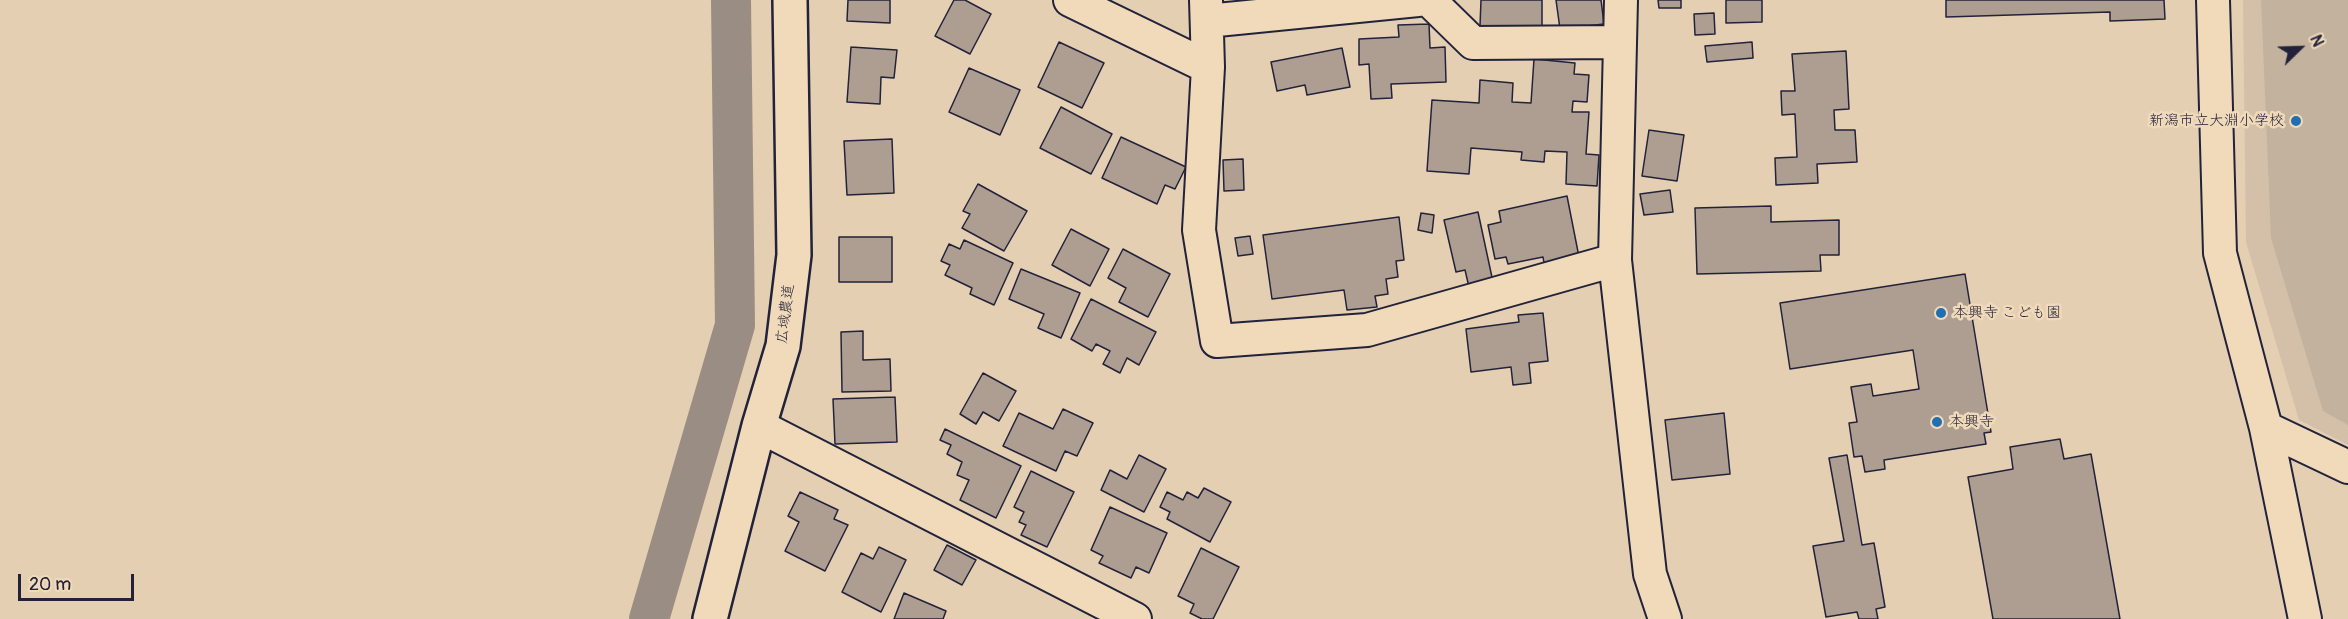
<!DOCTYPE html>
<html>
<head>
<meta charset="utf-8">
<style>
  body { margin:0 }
  #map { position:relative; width:2348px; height:619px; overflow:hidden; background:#e4cfb2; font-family:Pangolin,sans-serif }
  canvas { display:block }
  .north { position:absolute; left:2270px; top:18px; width:60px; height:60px; -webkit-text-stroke:4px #f0dab9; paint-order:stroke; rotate:67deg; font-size:16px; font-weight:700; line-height:24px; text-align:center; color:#22223b }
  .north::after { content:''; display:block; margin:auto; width:21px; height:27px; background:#22223b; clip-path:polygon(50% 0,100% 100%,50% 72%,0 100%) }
  .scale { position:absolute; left:18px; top:574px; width:116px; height:27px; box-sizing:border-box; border:3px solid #22223b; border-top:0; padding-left:8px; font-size:18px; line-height:21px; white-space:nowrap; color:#22223b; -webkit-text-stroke:4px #f0dab9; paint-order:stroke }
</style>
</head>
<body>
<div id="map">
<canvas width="2348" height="619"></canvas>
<div class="north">N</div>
<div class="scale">20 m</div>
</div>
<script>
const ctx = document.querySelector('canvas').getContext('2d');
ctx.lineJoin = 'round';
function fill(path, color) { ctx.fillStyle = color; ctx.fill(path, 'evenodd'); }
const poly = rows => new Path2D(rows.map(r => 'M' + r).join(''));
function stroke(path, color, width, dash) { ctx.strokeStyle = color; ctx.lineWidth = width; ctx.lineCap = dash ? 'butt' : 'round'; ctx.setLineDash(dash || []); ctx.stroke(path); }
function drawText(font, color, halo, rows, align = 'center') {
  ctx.font = font + ' Pangolin,"Klee One",sans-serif'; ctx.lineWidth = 5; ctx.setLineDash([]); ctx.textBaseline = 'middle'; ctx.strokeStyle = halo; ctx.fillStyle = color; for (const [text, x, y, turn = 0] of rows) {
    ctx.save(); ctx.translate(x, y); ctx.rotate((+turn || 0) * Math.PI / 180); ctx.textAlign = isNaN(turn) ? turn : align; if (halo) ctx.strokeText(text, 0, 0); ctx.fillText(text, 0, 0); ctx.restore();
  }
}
fill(poly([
  [2243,0,2348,0,2348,445,2299,420,2246,242]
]), '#d4c0a8');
fill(poly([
  [2261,0,2348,0,2348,425,2323,411,2271,238]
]), '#c3b29e');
stroke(poly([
  [649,619,735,325,731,0]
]), '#9a8d84', 40);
const building = poly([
  [848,0,890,0,890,23,847,21,848,0],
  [954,0,965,0,991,14,970,54,935,36,954,0],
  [1481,0,1542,0,1542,26,1480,26,1481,0],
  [1556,0,1601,0,1604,24,1560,29,1556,0],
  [1658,0,1681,0,1681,8,1659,8,1658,0],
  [1726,0,1762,0,1762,22,1726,23,1726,0],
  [1946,0,2164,0,2165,19,2110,21,2110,12,1946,17,1946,0],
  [1714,13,1715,34,1695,35,1694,14,1714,13],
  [1429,24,1430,48,1445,47,1446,82,1391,84,1392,98,1371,99,1369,64,1359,65,1359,39,1399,37,1398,25,1429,24],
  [1059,42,1104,63,1082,108,1038,87,1059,42],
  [1752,42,1753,58,1707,62,1705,46,1752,42],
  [851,47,897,50,894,78,881,77,880,104,847,102,851,47],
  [1342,48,1350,87,1307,95,1305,85,1277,91,1271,62,1342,48],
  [1846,51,1849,109,1834,110,1835,130,1855,130,1857,162,1817,164,1818,183,1776,185,1775,158,1797,157,1795,114,1782,115,1781,91,1795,91,1792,54,1846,51],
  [1534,59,1575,63,1574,74,1589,75,1587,102,1573,101,1572,112,1589,112,1586,154,1599,155,1597,186,1566,184,1567,152,1545,151,1544,162,1521,160,1522,152,1471,148,1469,174,1427,171,1432,100,1479,103,1480,80,1513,83,1512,102,1531,103,1534,59],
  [969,68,1020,90,1000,135,949,112,969,68],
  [1061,107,1112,134,1091,174,1040,148,1061,107],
  [1649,130,1684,135,1677,181,1642,176,1649,130],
  [1121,137,1186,167,1175,189,1165,185,1157,204,1102,178,1121,137],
  [892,139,894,193,847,195,844,141,892,139],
  [1243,159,1244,190,1224,191,1223,160,1243,159],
  [978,184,1027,211,1004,251,962,228,970,214,963,211,978,184],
  [1670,190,1673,212,1644,215,1640,194,1670,190],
  [1567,196,1580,262,1545,269,1543,257,1508,264,1506,257,1495,259,1488,225,1501,222,1499,211,1567,196],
  [1771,206,1771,222,1839,220,1839,255,1820,255,1821,271,1697,274,1695,208,1771,206],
  [1478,212,1493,282,1469,287,1465,270,1456,272,1444,220,1478,212],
  [1421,213,1434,215,1432,233,1418,230,1421,213],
  [1399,217,1404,260,1396,261,1398,277,1386,279,1388,294,1375,296,1377,307,1347,310,1344,290,1272,299,1263,235,1399,217],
  [1071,229,1109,249,1090,286,1052,265,1071,229],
  [1250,236,1253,254,1238,256,1235,238,1250,236],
  [839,237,892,237,892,282,839,282,839,237],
  [964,240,1013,263,994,305,970,294,972,288,945,275,950,265,941,261,949,244,960,249,964,240],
  [1123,249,1170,274,1148,317,1119,302,1126,288,1108,278,1123,249],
  [1021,269,1080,293,1061,338,1038,328,1044,314,1009,299,1021,269],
  [1965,274,1991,432,1984,433,1986,444,1884,460,1885,469,1865,472,1862,456,1854,457,1849,423,1857,422,1851,387,1871,384,1873,396,1919,389,1913,350,1790,369,1780,303,1965,274],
  [1091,299,1156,332,1139,365,1127,358,1120,373,1103,364,1110,351,1096,344,1092,351,1071,339,1091,299],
  [1543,313,1548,361,1529,363,1531,383,1513,385,1511,367,1471,372,1466,329,1519,322,1518,315,1543,313],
  [863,331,863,360,890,359,891,391,842,392,841,332,863,331],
  [983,373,1016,391,999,421,983,412,976,424,960,414,983,373],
  [895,397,897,442,835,444,833,399,895,397],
  [1063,409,1093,423,1077,456,1065,451,1056,471,1003,446,1019,413,1053,429,1063,409],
  [1724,413,1730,474,1672,480,1665,420,1724,413],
  [945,429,1021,466,996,518,960,500,969,480,957,475,962,462,947,454,951,445,940,440,945,429],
  [2060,439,2064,459,2091,454,2120,619,1993,619,1968,477,2013,469,2010,447,2060,439],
  [1139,455,1166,469,1144,512,1101,490,1110,470,1127,479,1139,455],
  [1847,455,1862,545,1874,543,1885,607,1876,609,1878,619,1859,619,1857,612,1826,617,1813,546,1844,541,1829,458,1847,455],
  [1031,471,1074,492,1047,547,1021,535,1026,525,1019,522,1024,512,1014,507,1031,471],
  [1204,488,1231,502,1210,542,1167,519,1170,512,1160,507,1167,492,1183,500,1187,492,1198,498,1204,488],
  [800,492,838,510,834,519,848,525,825,571,785,551,799,522,788,516,800,492],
  [1110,507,1167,533,1149,573,1136,567,1131,578,1099,563,1103,556,1091,550,1110,507],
  [947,545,976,560,962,585,934,570,947,545],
  [879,547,906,560,881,612,842,592,861,553,873,559,879,547],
  [1201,548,1239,567,1213,619,1202,619,1190,613,1194,604,1178,596,1201,548],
  [904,593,946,611,943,619,894,619,904,593]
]);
fill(building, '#ae9e91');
stroke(building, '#22223b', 1.5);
const minor = poly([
  [1070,0,1208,67],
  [1206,0,1208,67,1199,230,1217,341,1367,330,1615,260],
  [1429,0,1473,43,1620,42],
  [1621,0,1615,260,1650,574,1665,619],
  [2213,0,2220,253,2266,428,2305,619],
  [1207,21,1418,0],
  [759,426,1135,619],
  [2266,428,2348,467]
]);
const tertiary = poly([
  [710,619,759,426,783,346,794,255,790,0]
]);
stroke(minor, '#22223b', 36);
stroke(tertiary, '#22223b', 38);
stroke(minor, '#f0dab9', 32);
stroke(tertiary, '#f0dab9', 33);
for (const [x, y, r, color] of [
  [2296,121,6,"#1f6fb2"],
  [1941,313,6,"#1f6fb2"],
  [1937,422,6,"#1f6fb2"]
]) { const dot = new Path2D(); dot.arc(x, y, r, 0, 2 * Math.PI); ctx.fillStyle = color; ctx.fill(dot); stroke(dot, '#f0dab9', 2); }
drawText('15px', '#22223b', '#f0dab9', [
  ["新潟市立大淵小学校",2284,121,"right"],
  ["本興寺 こども園",1953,313],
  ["本興寺",1949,422]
], 'left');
drawText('15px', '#22223b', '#f0dab9', [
  ["広域農道",786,314,-83]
]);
</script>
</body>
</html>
